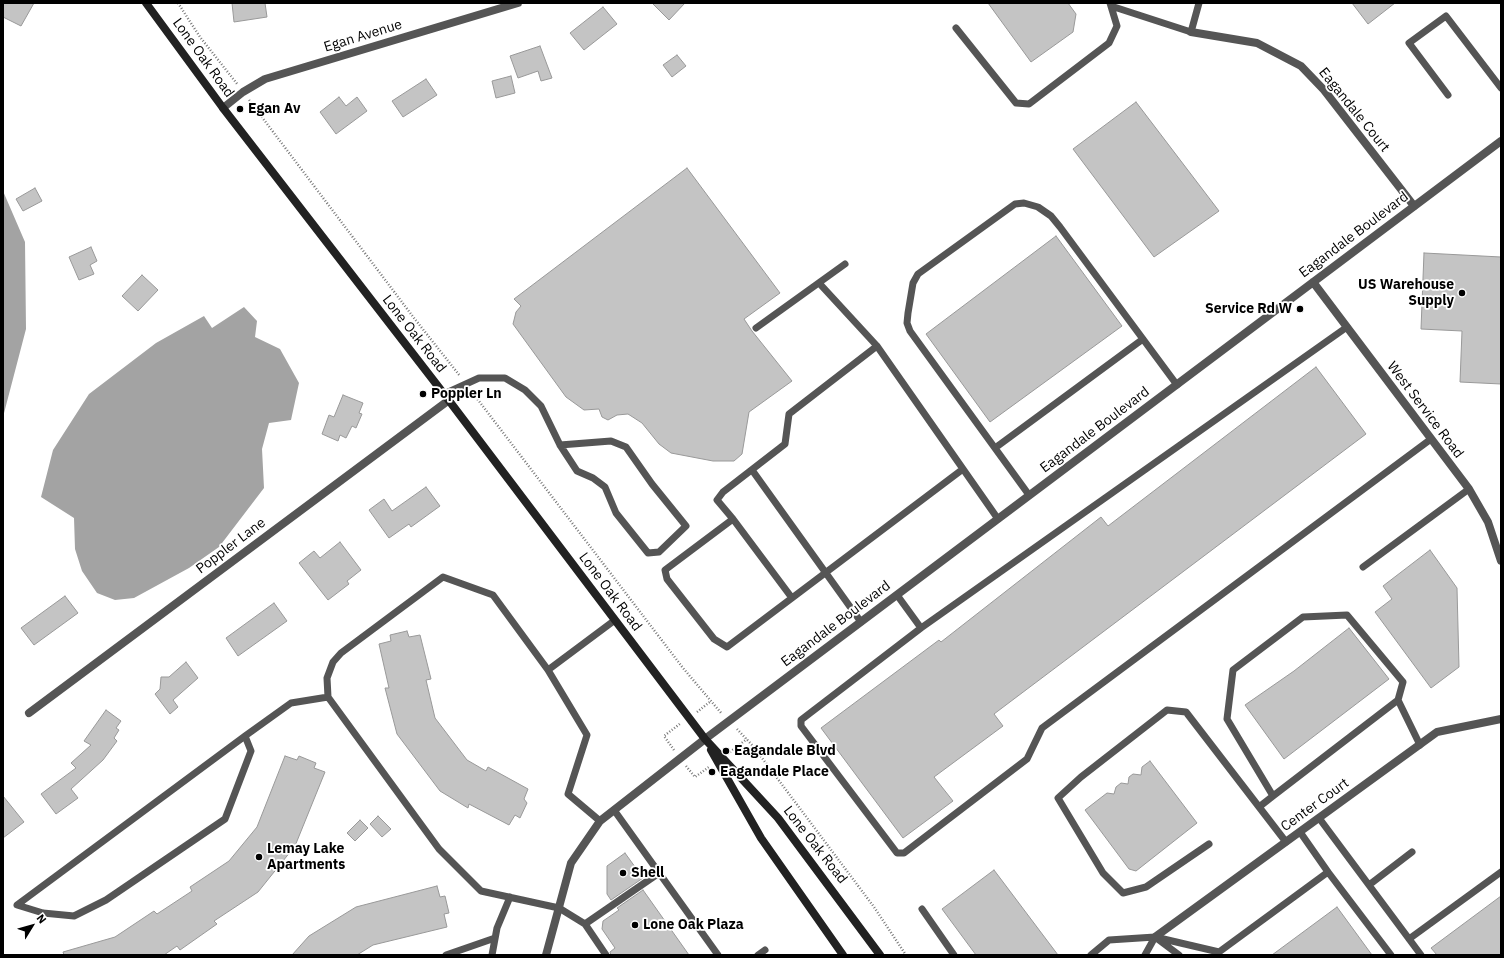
<!DOCTYPE html>
<html>
<head>
<meta charset="utf-8">
<style>
  body { margin:0 }
  #map { position:relative; width:1504px; height:958px; overflow:hidden; background:#fff; font-family:"IBM Plex Sans",sans-serif }
  canvas { display:block }
  .frame { position:absolute; inset:0; border:4px solid #000; pointer-events:none }
  .north { position:absolute; left:12px; top:906px; width:40px; height:40px; -webkit-text-stroke:3px #fff; paint-order:stroke; rotate:53deg; font-size:11px; font-weight:700; line-height:16px; text-align:center; color:#000 }
  .north::after { content:''; display:block; margin:auto; width:14px; height:18px; background:#000; clip-path:polygon(50% 0,100% 100%,50% 72%,0 100%) }
</style>
</head>
<body>
<div id="map">
<canvas width="1504" height="958"></canvas>
<div class="frame"></div>
<div class="north">N</div>
</div>
<script>
const ctx = document.querySelector('canvas').getContext('2d');
ctx.lineJoin = 'round';
function fill(path, color) { ctx.fillStyle = color; ctx.fill(path, 'evenodd'); }
const poly = rows => new Path2D(rows.map(r => 'M' + r).join(''));
function stroke(path, color, width, dash) { ctx.strokeStyle = color; ctx.lineWidth = width; ctx.lineCap = dash ? 'butt' : 'round'; ctx.setLineDash(dash || []); ctx.stroke(path); }
function drawText(font, color, halo, rows, align = 'center') {
  ctx.font = font + ' "IBM Plex Sans",sans-serif'; ctx.lineWidth = 3.5; ctx.setLineDash([]); ctx.textBaseline = 'middle'; ctx.strokeStyle = halo; ctx.fillStyle = color; for (const [text, x, y, turn = 0] of rows) {
    ctx.save(); ctx.translate(x, y); ctx.rotate((+turn || 0) * Math.PI / 180); ctx.textAlign = isNaN(turn) ? turn : align; if (halo) ctx.strokeText(text, 0, 0); ctx.fillText(text, 0, 0); ctx.restore();
  }
}
fill(poly([
  [3,191,25,242,26,329,3,417],
  [244,307,257,321,255,337,280,349,299,383,291,420,269,423,262,449,264,488,219,547,189,568,134,598,115,600,97,593,82,571,75,549,74,518,41,497,53,450,89,394,156,343,204,316,212,328]
]), '#a3a3a3');
const building = poly([
  [3,3,34,3,21,26,3,17,3,3],
  [232,3,265,3,267,17,234,22,232,3],
  [652,3,685,3,669,20,652,3],
  [988,3,1068,3,1076,14,1073,32,1031,62,988,3],
  [1352,3,1395,3,1368,24,1352,3],
  [603,7,617,24,584,50,570,33,603,7],
  [540,46,552,78,541,81,538,71,518,78,510,56,540,46],
  [677,55,686,66,672,77,663,65,677,55],
  [511,76,515,93,496,98,492,81,511,76],
  [426,79,437,95,403,117,392,101,426,79],
  [339,97,346,106,357,97,367,111,336,134,320,112,339,97],
  [1136,102,1219,211,1154,257,1073,149,1136,102],
  [687,168,780,293,744,319,752,331,792,381,749,412,742,454,734,461,713,461,671,453,659,444,642,423,628,414,617,415,608,420,602,417,599,409,584,410,566,397,513,324,516,312,521,306,514,299,687,168],
  [35,188,42,201,23,211,16,199,35,188],
  [1056,236,1122,326,990,422,926,334,1056,236],
  [91,247,97,261,90,265,94,274,79,280,69,257,91,247],
  [1424,253,1501,257,1501,384,1460,382,1462,331,1421,329,1424,253],
  [142,275,158,290,138,311,122,296,142,275],
  [1316,367,1366,434,994,714,1003,726,934,777,953,801,903,838,821,728,939,640,941,642,1101,517,1108,526,1316,367],
  [343,395,363,403,359,413,362,414,356,428,352,426,346,438,340,435,338,441,322,434,329,415,334,417,343,395],
  [426,487,440,506,411,527,409,524,389,538,369,510,384,499,392,511,426,487],
  [340,542,361,570,347,581,349,584,328,600,299,563,314,551,320,558,340,542],
  [1430,550,1457,588,1459,667,1431,688,1375,612,1392,599,1383,586,1430,550],
  [65,596,78,613,34,645,21,628,65,596],
  [274,603,287,621,238,656,226,638,274,603],
  [1349,628,1389,679,1284,759,1245,705,1294,671,1349,628],
  [407,631,409,637,420,635,431,679,426,680,435,718,467,760,486,771,488,767,528,789,524,799,527,803,520,818,515,815,509,825,469,804,468,808,440,791,397,734,385,688,389,688,379,644,391,641,390,635,407,631],
  [186,662,198,678,173,700,178,707,170,714,155,694,160,689,161,677,169,677,186,662],
  [106,710,121,721,116,728,119,730,114,738,117,741,103,760,71,789,78,798,56,814,41,794,76,768,71,763,91,745,84,741,106,710],
  [285,756,297,760,299,756,316,763,314,768,325,772,295,846,258,892,214,921,217,924,180,950,177,946,164,955,64,955,63,952,115,937,154,911,157,914,192,891,190,887,229,861,257,827,285,756],
  [1150,761,1197,823,1136,871,1129,869,1085,810,1107,793,1114,794,1116,787,1121,783,1128,784,1129,777,1133,774,1141,775,1142,767,1150,761],
  [3,796,24,822,3,838,3,796],
  [378,816,391,829,382,837,370,824,378,816],
  [360,820,368,828,355,841,347,833,360,820],
  [625,853,643,878,611,900,607,894,607,866,625,853],
  [994,870,1058,955,976,955,942,909,994,870],
  [437,886,440,897,445,896,449,913,444,914,447,927,373,945,357,955,292,955,309,936,356,907,437,886],
  [643,890,689,955,611,955,610,952,615,948,602,929,603,921,619,910,617,908,643,890],
  [1501,896,1501,955,1437,955,1431,948,1501,896],
  [1337,907,1372,955,1272,955,1337,907]
]);
fill(building, '#c4c4c4');
stroke(building, '#999', 1);
stroke(poly([
  [178,3,200,37,238,85],
  [249,100,414,318,460,376],
  [472,392,683,668,722,714],
  [697,712,711,701],
  [737,729,753,746,874,907,906,955],
  [674,750,664,736,681,723],
  [730,752,747,739],
  [686,766,695,777,709,767]
]), '#777', 2.5, [1, 2]);
stroke(poly([
  [1111,6,1191,32,1199,3],
  [956,28,1016,103,1029,104,1109,43,1117,26,1110,3],
  [1448,95,1409,43,1446,16,1501,88],
  [819,283,877,346,998,519],
  [1347,327,921,628,801,720,801,726,897,853,904,853,1027,759,1042,728,1431,439],
  [756,328,845,264],
  [444,394,479,378,505,378,525,390,541,406,560,445,577,471,593,478,605,487,616,513,648,553,659,552,686,526,652,484,626,447,611,441,560,445],
  [995,448,1143,339],
  [752,470,861,622],
  [1029,495,910,331,907,323,908,313,913,283,918,274,1015,204,1024,203,1038,207,1051,216,1060,227,1177,385],
  [733,519,665,570,667,579,714,639,727,647,963,469],
  [1363,567,1469,489],
  [897,595,921,628],
  [792,598,733,519,717,500,723,492,785,444,789,414,877,346],
  [548,670,615,620],
  [1398,700,1420,745],
  [245,736,251,751,225,819,106,900,74,916,43,913,17,905,245,736,291,703,328,697],
  [1259,807,1273,796,1398,700,1403,682,1347,615,1303,617,1233,670,1227,719,1273,796],
  [614,810,718,955],
  [1319,818,1421,955],
  [600,821,568,794,587,735,548,670,493,595,443,577,341,653,333,662,327,678,328,697,439,849,481,891,559,908,585,924,606,955],
  [1209,844,1146,887,1123,893,1103,873,1058,798,1081,777,1167,710,1186,712,1286,842],
  [1328,872,1391,955],
  [1369,885,1412,852],
  [922,909,954,955],
  [585,924,659,873],
  [1409,939,1501,872],
  [446,955,495,938],
  [492,955,497,928,510,897],
  [758,955,765,950],
  [1091,955,1109,940,1155,937,1219,952,1328,872,1300,832],
  [1145,955,1155,937,1179,955]
]), '#555', 7);
stroke(poly([
  [1191,32,1257,43,1301,66,1324,90,1414,206],
  [223,108,243,92,265,79,518,3],
  [29,713,449,400],
  [1155,937,1437,732,1501,719]
]), '#555', 8);
stroke(poly([
  [1313,282,1469,489,1488,522,1501,561],
  [546,955,571,863,600,821,705,739,1501,141]
]), '#555', 8);
stroke(poly([
  [146,3,223,108,444,394,705,739,778,818,880,955],
  [711,750,761,838,843,955]
]), '#222', 8);
for (const [x, y, r, color] of [
  [240,109,4,"#000"],
  [1462,293,4,"#000"],
  [1300,309,4,"#000"],
  [423,394,4,"#000"],
  [726,751,4,"#000"],
  [712,772,4,"#000"],
  [259,857,4,"#000"],
  [623,873,4,"#000"],
  [635,925,4,"#000"]
]) { const dot = new Path2D(); dot.arc(x, y, r, 0, 2 * Math.PI); ctx.fillStyle = color; ctx.fill(dot); stroke(dot, '#fff', 1.5); }
drawText('14px', '#000', '#fff', [
  ["Egan Avenue",363,36,-17],
  ["Lone Oak Road",203,58,54],
  ["Eagandale Court",1354,110,51],
  ["Eagandale Boulevard",1354,235,-37],
  ["Lone Oak Road",414,334,52],
  ["West Service Road",1425,410,53],
  ["Eagandale Boulevard",1095,430,-37],
  ["Poppler Lane",231,546,-37],
  ["Lone Oak Road",610,592,53],
  ["Eagandale Boulevard",836,624,-37],
  ["Center Court",1315,805,-36],
  ["Lone Oak Road",815,845,52]
]);
drawText('bold 14px', '#000', '#fff', [
  ["Egan Av",248,109],
  ["US Warehouse",1454,285,"right"],
  ["Supply",1454,301,"right"],
  ["Service Rd W",1292,309,"right"],
  ["Poppler Ln",431,394],
  ["Eagandale Blvd",734,751],
  ["Eagandale Place",720,772],
  ["Lemay Lake",267,849],
  ["Apartments",267,865],
  ["Shell",631,873],
  ["Lone Oak Plaza",643,925]
], 'left');
</script>
</body>
</html>
